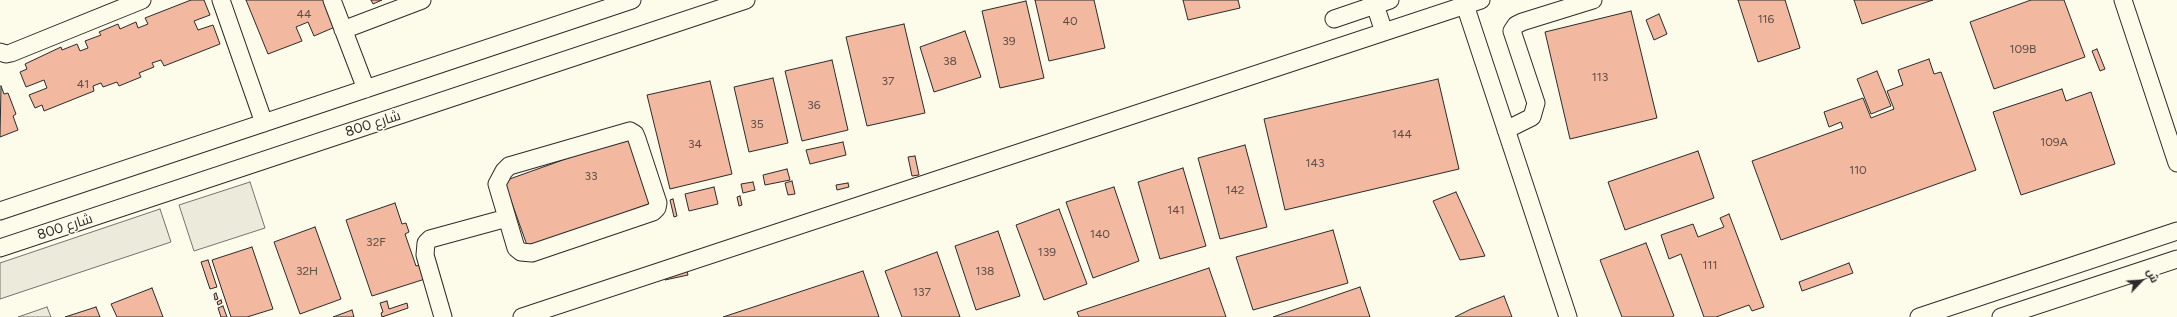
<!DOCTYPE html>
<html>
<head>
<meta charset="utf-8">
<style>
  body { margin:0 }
  #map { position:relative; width:2177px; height:317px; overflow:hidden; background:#fdfbea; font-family:Figtree,Cairo,sans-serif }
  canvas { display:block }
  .north { position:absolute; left:2121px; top:261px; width:40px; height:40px; -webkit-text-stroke:3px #fdfbea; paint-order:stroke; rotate:65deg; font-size:11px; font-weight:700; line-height:16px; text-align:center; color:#2b2b2b }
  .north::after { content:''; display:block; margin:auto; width:14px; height:18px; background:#2b2b2b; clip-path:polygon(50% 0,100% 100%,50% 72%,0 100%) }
</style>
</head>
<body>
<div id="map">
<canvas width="2177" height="317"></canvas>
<div class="north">ش</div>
</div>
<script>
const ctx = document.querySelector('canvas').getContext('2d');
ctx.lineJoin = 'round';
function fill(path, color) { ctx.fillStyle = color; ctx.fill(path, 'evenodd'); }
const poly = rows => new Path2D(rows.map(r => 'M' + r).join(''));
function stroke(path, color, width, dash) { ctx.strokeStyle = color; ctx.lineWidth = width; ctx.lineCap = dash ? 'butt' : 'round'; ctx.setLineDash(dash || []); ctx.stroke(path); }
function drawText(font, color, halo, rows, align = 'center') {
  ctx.font = font + ' Figtree,Cairo,sans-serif'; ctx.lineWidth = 3; ctx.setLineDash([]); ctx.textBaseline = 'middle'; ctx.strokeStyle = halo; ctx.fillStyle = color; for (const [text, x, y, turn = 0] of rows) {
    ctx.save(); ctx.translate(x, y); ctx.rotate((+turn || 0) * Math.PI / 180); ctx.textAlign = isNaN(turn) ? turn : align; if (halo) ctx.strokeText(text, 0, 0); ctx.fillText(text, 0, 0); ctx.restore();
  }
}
const green = poly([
  [250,182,265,228,194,251,179,205,250,182],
  [160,209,171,242,0,299,0,263,160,209],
  [47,307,51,317,18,317,47,307]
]);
fill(green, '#ecebdb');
stroke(green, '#74746e', 1);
const building = poly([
  [191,0,204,0,210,15,194,21,198,30,213,25,220,44,164,66,161,60,152,63,154,67,139,73,141,77,119,86,117,82,103,87,101,83,93,86,94,91,44,111,42,105,35,108,29,95,47,88,44,80,26,87,20,72,27,69,25,64,61,47,62,50,77,44,80,51,88,48,85,41,101,35,99,32,118,24,120,29,136,22,138,28,148,24,145,18,191,0],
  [246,0,325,0,335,27,314,36,308,22,296,27,302,41,268,54,246,0],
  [371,0,382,0,373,4,371,0],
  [1035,0,1094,0,1105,48,1049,61,1035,0],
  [1183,0,1238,0,1240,8,1188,20,1183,0],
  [1738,0,1785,0,1800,48,1758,62,1738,0],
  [1854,0,1933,0,1862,24,1854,0],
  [2031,0,2064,0,2085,57,1994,89,1970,22,2031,0],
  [1026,1,1044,78,1000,88,982,11,1026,1],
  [1631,11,1657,118,1570,139,1545,32,1631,11],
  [1659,14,1667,34,1654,40,1646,20,1659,14],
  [904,24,925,113,867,126,846,37,904,24],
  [965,31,981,77,934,92,920,47,965,31],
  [2097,49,2105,69,2100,71,2092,51,2097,49],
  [1929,59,1934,74,1941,72,1976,170,1781,240,1752,161,1843,128,1841,122,1829,127,1824,112,1863,98,1871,118,1894,109,1887,91,1903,85,1898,70,1929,59],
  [832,60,848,130,802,141,785,71,832,60],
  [1877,71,1891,106,1871,114,1857,79,1877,71],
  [773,78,788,143,749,152,734,87,773,78],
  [1438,79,1459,169,1285,210,1264,119,1438,79],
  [710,81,732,174,670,189,647,95,710,81],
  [1,86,4,94,8,93,16,114,13,116,18,130,0,137,1,86],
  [2062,89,2066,101,2091,92,2115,164,2021,195,1993,112,2062,89],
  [630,136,654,202,528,248,504,181,630,136],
  [843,142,846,155,810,164,806,150,843,142],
  [1245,145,1267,227,1220,239,1198,158,1245,145],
  [1698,151,1714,198,1625,230,1608,182,1698,151],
  [915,156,919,175,912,176,908,157,915,156],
  [1183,168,1206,246,1160,259,1138,182,1183,168],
  [787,169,790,180,765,185,763,175,787,169],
  [792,181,795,194,788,195,785,183,792,181],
  [753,182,755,190,743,193,741,184,753,182],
  [848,183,849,187,837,190,836,185,848,183],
  [714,187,718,204,689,211,685,194,714,187],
  [1114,187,1139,261,1093,278,1066,202,1114,187],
  [1456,192,1485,256,1460,260,1433,201,1456,192],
  [740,196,742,205,739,206,737,197,740,196],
  [673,199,677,216,674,217,670,200,673,199],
  [395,203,402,224,406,223,409,232,405,234,416,266,420,265,425,279,372,296,346,220,395,203],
  [1059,209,1087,284,1044,300,1016,225,1059,209],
  [1729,214,1764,307,1752,311,1749,305,1716,317,1704,317,1681,254,1669,259,1661,235,1693,224,1698,237,1724,227,1720,218,1729,214],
  [315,227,341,299,300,314,274,242,315,227],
  [1333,230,1348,283,1253,310,1236,257,1333,230],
  [998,231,1020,296,976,310,955,246,998,231],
  [1646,243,1674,316,1672,317,1622,317,1600,260,1646,243],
  [252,247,273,309,247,317,231,317,212,260,252,247],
  [937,252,960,317,902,317,885,271,937,252],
  [208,260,217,287,210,289,201,262,208,260],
  [1849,263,1853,273,1802,291,1799,282,1849,263],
  [686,267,688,275,665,280,663,272,686,267],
  [1209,268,1226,317,1079,317,1077,312,1209,268],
  [863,271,879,317,723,317,863,271],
  [1360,287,1370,317,1273,317,1360,287],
  [152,288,163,317,117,317,111,304,152,288],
  [216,293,218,299,215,300,214,294,216,293],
  [1504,296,1512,317,1455,317,1471,309,1504,296],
  [221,300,222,303,218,305,217,302,221,300],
  [387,301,389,309,407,303,408,308,382,317,381,313,383,312,380,303,387,301],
  [223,306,227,317,221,317,218,308,223,306],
  [96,307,100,317,65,317,96,307],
  [352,310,354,317,333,317,352,310]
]);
fill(building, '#f2b8a0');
stroke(building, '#2b2b2b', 1);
const minor = poly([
  [221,0,264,123],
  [332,0,366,89],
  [2123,0,2177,163],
  [1375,5,1384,32],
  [1465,5,1568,317],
  [1334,19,1390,0],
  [343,30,422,0],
  [0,52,6,54,11,53,142,0],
  [1506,130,1532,117,1536,103,1512,31,1516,25,1522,22,1593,0],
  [630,131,635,134,637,139,658,203,657,208,653,212,532,253,521,252,516,248,497,184,504,171,509,166,630,131],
  [0,211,632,0],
  [0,248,746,0],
  [443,317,425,255,426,243,430,239,507,218],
  [522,317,1481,0],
  [1919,317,2177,231],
  [2001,317,2177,259]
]);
stroke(minor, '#2b2b2b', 19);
stroke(minor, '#fdfbea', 17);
drawText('12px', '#5d4e48', null, [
  ["44",304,14],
  ["116",1766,19],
  ["40",1070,21],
  ["39",1009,41],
  ["109B",2023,49],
  ["38",950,61],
  ["113",1600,77],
  ["37",888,81],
  ["41",83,84],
  ["36",814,105],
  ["35",757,124],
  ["144",1402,134],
  ["109A",2054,142],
  ["34",695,144],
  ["143",1315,163],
  ["110",1858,170],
  ["33",591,176],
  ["142",1235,190],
  ["141",1176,210],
  ["140",1100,234],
  ["32F",376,242],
  ["139",1047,252],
  ["111",1710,265],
  ["32H",307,271],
  ["138",985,271],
  ["137",922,292]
]);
drawText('14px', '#2b2b2b', '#fdfbea', [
  ["شارع 800",373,124,-18],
  ["شارع 800",65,227,-18]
]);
</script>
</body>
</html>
